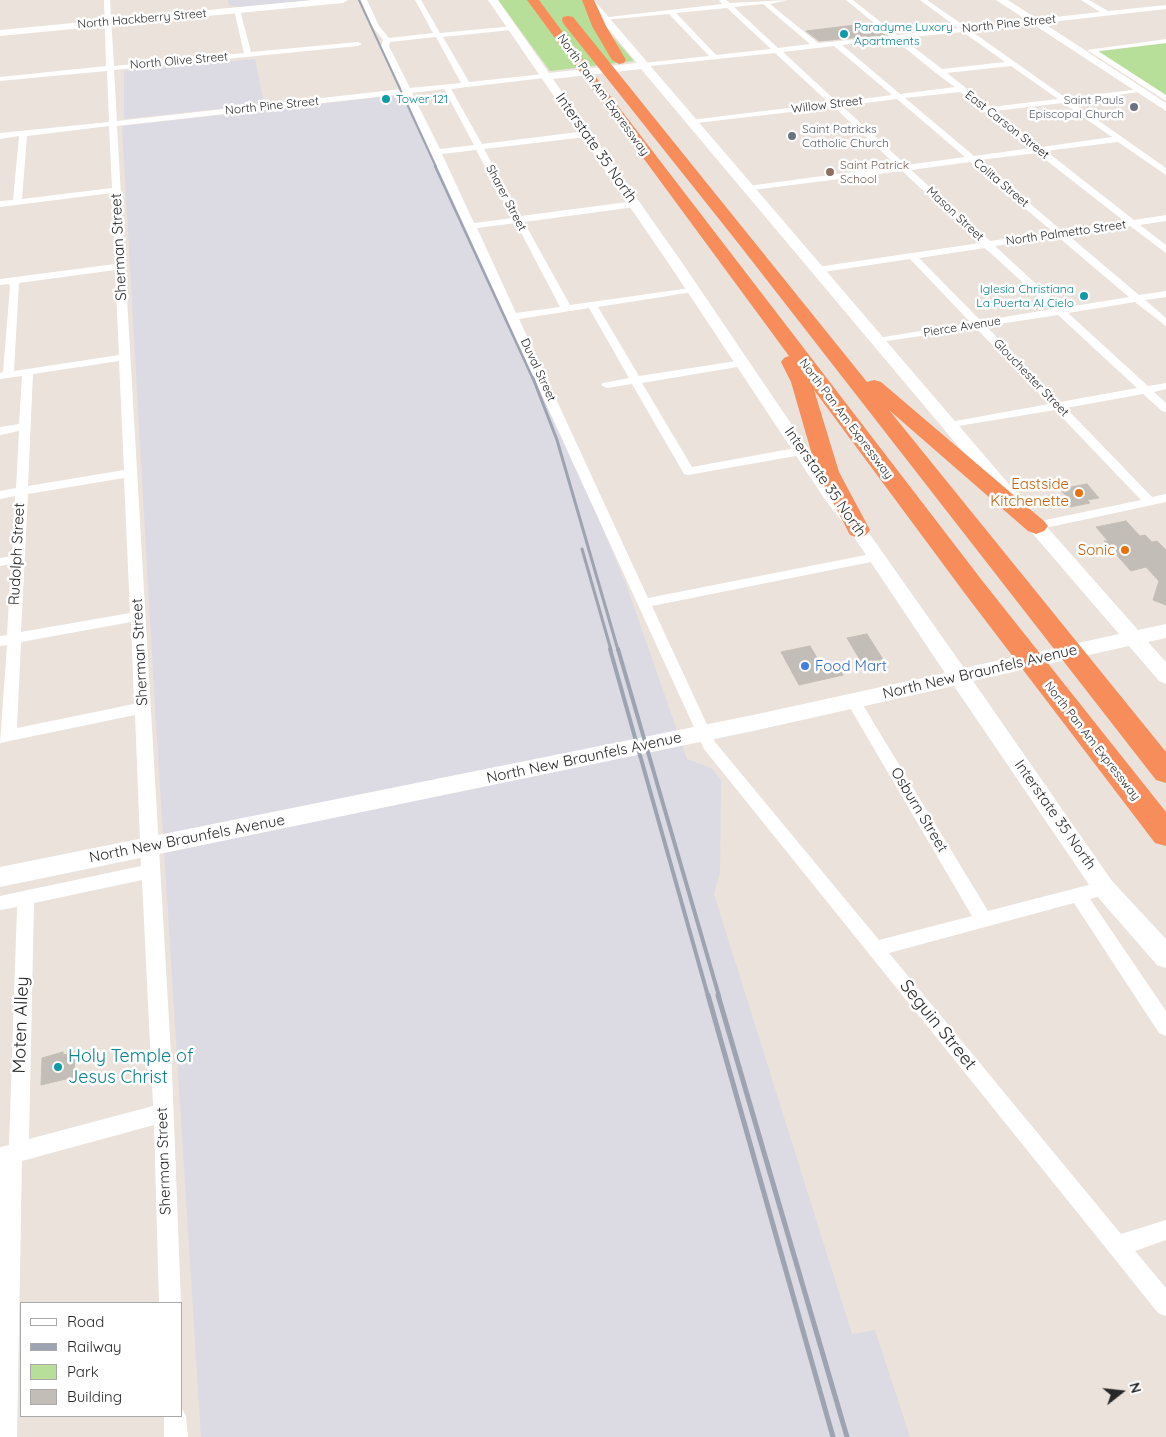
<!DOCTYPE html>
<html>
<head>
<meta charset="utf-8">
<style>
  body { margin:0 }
  #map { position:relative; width:1166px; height:1437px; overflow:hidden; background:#eae2db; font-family:Quicksand,sans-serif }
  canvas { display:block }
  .legend { position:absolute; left:20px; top:1302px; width:162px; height:115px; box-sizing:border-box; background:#fff; border:1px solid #a9a9a9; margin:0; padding:6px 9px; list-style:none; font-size:15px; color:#282828 }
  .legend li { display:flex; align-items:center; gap:10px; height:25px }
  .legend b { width:25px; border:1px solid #a9a9a9 }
  .north { position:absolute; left:1096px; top:1367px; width:50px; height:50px; -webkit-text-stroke:4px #fff; paint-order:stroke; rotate:74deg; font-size:14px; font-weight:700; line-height:20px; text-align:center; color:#282828 }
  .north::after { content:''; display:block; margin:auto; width:18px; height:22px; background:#282828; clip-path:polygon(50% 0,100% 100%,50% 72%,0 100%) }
</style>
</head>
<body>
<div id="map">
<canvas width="1166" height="1437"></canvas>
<ul class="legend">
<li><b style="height:6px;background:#fff"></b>Road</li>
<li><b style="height:6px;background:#9ea3b2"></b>Railway</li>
<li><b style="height:14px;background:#b8df99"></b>Park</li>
<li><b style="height:14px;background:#c2bdb6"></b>Building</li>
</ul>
<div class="north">N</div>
</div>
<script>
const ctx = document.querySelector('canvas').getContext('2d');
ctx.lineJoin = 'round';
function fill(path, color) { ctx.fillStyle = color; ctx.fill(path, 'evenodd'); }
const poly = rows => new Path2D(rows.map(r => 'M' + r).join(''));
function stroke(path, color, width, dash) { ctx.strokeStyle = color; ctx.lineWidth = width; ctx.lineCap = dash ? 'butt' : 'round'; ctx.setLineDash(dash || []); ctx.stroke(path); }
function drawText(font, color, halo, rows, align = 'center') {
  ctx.font = font + ' Quicksand,sans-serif'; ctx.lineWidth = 5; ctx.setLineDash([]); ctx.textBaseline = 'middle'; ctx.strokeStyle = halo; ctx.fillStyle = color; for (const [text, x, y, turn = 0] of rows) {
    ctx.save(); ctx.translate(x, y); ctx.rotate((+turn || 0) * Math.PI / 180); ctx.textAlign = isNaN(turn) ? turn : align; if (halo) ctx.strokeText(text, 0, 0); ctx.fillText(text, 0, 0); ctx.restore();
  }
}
fill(poly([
  [228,0,315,0,239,7,229,5],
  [255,59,264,104,124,119,124,71],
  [406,94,552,407,627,587,687,759,711,768,721,780,720,872,714,894,852,1334,875,1330,910,1437,201,1437,155,707,122,126]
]), '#dcdbe3');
fill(poly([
  [498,0,585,0,604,27,634,61,550,71],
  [1166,43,1166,96,1098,52,1102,51]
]), '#b8df99');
const building = poly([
  [872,23,885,35,819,41,806,31,872,23],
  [1087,484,1099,498,1087,500,1090,503,1070,507,1062,498,1067,497,1060,489,1087,484],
  [1126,521,1140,536,1145,535,1152,542,1157,541,1166,550,1166,605,1153,600,1159,581,1146,567,1131,571,1104,541,1108,541,1096,527,1126,521],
  [867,634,884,661,863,665,847,638,867,634],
  [810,646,823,668,837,665,843,675,799,685,781,652,810,646],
  [63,1052,63,1055,75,1052,74,1077,41,1085,42,1058,63,1052]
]);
fill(building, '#c2bdb6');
stroke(building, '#c5beb5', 1);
fill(poly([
  [104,0,110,0,114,66,244,53,234,10,237,8,240,10,251,52,358,42,362,44,358,46,114,70,117,121,402,89,381,46,383,40,372,26,361,0,367,0,379,26,389,38,433,33,415,0,421,0,440,33,514,26,511,30,443,37,469,82,544,74,548,76,544,78,451,89,482,144,586,131,590,134,586,137,484,149,521,216,635,201,640,204,635,207,524,222,570,305,697,287,697,291,693,292,598,307,639,376,743,360,748,363,743,366,642,383,692,467,801,447,807,451,801,455,688,475,684,474,632,384,607,388,601,385,603,383,629,378,589,308,519,319,648,598,876,553,883,557,876,561,652,606,715,742,879,940,972,916,846,701,848,697,853,695,858,697,988,911,1104,881,1110,883,1112,888,1110,893,1090,899,1166,1011,1166,1036,1159,1033,1074,903,889,953,1121,1234,1166,1220,1166,1240,1135,1251,1166,1288,1166,1316,1158,1313,1110,1253,704,749,404,94,117,126,172,1072,181,1303,159,1303,154,1125,22,1161,17,1437,0,1437,0,1147,9,1145,17,907,0,910,0,896,141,866,135,715,0,743,7,645,0,646,0,636,7,635,11,564,0,566,0,558,12,556,15,496,0,499,0,491,16,488,19,431,0,435,0,427,19,424,22,376,0,379,0,373,3,372,10,287,9,284,0,285,0,279,115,264,112,193,0,207,0,201,13,200,19,136,0,139,0,133,109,122,107,71,0,81,0,77,106,66,104,0],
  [436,37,461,83,410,88,389,46,390,42,436,37],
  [444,89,474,145,440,149,412,93,444,89],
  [109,126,112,188,22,199,27,136,109,126],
  [476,150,513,218,474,223,442,154,476,150],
  [516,223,560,307,516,313,477,228,516,223],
  [115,270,119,355,14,371,19,283,115,270],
  [119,361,124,470,28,486,33,374,119,361],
  [124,478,130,613,21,632,28,494,124,478],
  [131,622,134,704,17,728,21,642,131,622],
  [142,880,153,1106,29,1139,34,903,142,880],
  [719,0,726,0,730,3,788,0,770,4,818,43,890,36,846,0,853,0,897,35,958,28,920,0,927,0,966,27,1100,12,1081,0,1089,0,1108,11,1166,5,1166,9,971,31,1066,98,1140,89,1144,91,1072,102,1166,168,1166,175,1118,142,1046,151,1134,220,1166,215,1166,221,1140,225,1166,245,1166,253,1130,226,1068,235,1139,295,1166,291,1166,297,1145,300,1166,318,1166,326,1135,302,1068,313,1148,386,1166,383,1166,389,1154,392,1166,403,1166,412,1162,411,1143,394,1066,408,1152,497,1166,494,1166,502,1036,530,1031,529,1030,526,1031,523,1141,500,1055,410,946,428,944,426,950,422,1049,404,976,328,873,343,872,341,877,338,971,323,910,259,817,273,812,270,817,267,980,243,902,171,745,191,745,187,748,186,897,166,834,107,688,124,688,120,691,120,829,103,775,53,641,67,640,65,644,63,709,56,669,14,604,20,600,18,722,4,719,0],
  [763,4,810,44,778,48,734,7,763,4],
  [727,8,771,49,716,55,676,13,727,8],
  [963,32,1005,62,942,69,902,38,963,32],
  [894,39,937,74,955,87,900,94,842,45,894,39],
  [834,46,892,95,837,102,783,52,834,46],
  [1011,66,1058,99,990,107,947,73,1011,66],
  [960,92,985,112,1032,148,974,156,905,98,960,92],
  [897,99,965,157,906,165,842,106,897,99],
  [1063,103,1112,137,1041,147,995,111,1063,103],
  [1037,153,1124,221,1062,231,979,160,1037,153],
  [970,162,1053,232,990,241,911,170,970,162],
  [1058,237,1129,297,1062,308,995,246,1058,237],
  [985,248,1052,309,981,321,919,258,985,248],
  [1058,315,1137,388,1060,402,986,326,1058,315],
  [1166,39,1166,43,1098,51,1166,95,1166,101,1087,50,1166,39],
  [181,1407,186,1416,188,1437,164,1437,164,1416,181,1416,181,1407]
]), '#fff');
fill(poly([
  [313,0,348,0,343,3,0,36,0,30,313,0],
  [488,0,498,0,549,73,637,63,584,0,594,0,1002,476,1138,630,1166,624,1166,638,1148,642,1166,662,1166,684,1159,681,1129,646,973,681,1112,881,1166,939,1166,968,1157,965,1096,895,954,686,753,731,0,887,0,867,753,715,945,673,852,534,826,501,669,264,488,0],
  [641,69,990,484,1119,634,964,668,864,526,838,493,683,264,553,79,641,69],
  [996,0,1008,0,1166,103,1166,111,996,0]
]), '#fff');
fill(poly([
  [527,0,539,0,598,80,984,583,1166,812,1166,846,1155,843,966,595,814,390,839,472,870,530,866,535,858,538,850,535,817,472,791,382,781,362,784,358,789,356,527,0],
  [582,0,594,0,606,26,626,60,624,63,619,64,612,60,592,26,582,0],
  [568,16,573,17,867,382,874,380,881,382,1044,521,1048,526,1044,531,1036,534,1028,531,889,410,1166,752,1166,783,1156,780,738,243,563,23,562,20,563,17,568,16]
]), '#f68d5a');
stroke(poly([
  [359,0,436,167]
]), '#9ea3b2', 2);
stroke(poly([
  [435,166,533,379]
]), '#9ea3b2', 2.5);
stroke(poly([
  [533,378,557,440,618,650],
  [582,549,611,650]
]), '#9ea3b2', 3);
stroke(poly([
  [610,649,708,996],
  [618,649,719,996]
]), '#9ea3b2', 4);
stroke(poly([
  [708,995,833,1437],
  [718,995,847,1437]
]), '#9ea3b2', 5);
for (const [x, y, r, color] of [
  [844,34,5,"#0f9aa8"],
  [386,99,5,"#0f9aa8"],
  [1134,107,5,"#6b7280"],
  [792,136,5,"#6b7280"],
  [830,172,5,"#8d6e63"],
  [1084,296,5,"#0f9aa8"],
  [1079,493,5,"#e8710a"],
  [1125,550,5,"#e8710a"],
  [805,666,5,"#3f7fe0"],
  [58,1067,5,"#0f9aa8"]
]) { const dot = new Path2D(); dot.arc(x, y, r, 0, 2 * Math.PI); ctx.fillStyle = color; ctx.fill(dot); stroke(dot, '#fff', 2); }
drawText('12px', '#282828', '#fff', [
  ["North Hackberry Street",142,19,-5],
  ["North Pine Street",1009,24,-6],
  ["North Olive Street",179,61,-5],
  ["North Pan Am Expressway",603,95,54],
  ["Willow Street",827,105,-7],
  ["North Pine Street",272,106,-6],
  ["East Carson Street",1007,125,38],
  ["Colita Street",1001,183,40],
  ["Sharer Street",506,198,62],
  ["Mason Street",955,214,43],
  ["North Palmetto Street",1066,233,-8],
  ["Pierce Avenue",962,327,-9],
  ["Duval Street",538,370,65],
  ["Glouchester Street",1031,378,46],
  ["North Pan Am Expressway",846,419,53],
  ["North Pan Am Expressway",1092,741,52]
]);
drawText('12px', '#0d838f', '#fff', [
  ["Paradyme Luxory",854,27],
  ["Apartments",854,41],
  ["Tower 121",396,99],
  ["Iglesia Christiana",1074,289,"right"],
  ["La Puerta Al Cielo",1074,303,"right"]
], 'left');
drawText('12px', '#5b616d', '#fff', [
  ["Saint Pauls",1124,100],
  ["Episcopal Church",1124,114],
  ["Saint Patricks",802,129,"left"],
  ["Catholic Church",802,143,"left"]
], 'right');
drawText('12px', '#785e54', '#fff', [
  ["Saint Patrick",840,165],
  ["School",840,179]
], 'left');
drawText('15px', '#282828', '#fff', [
  ["Interstate 35 North",596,148,55],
  ["Sherman Street",119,247,-93],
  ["Interstate 35 North",825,482,55],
  ["Rudolph Street",17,554,-87],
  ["Sherman Street",140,652,-93],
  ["North New Braunfels Avenue",980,672,-13],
  ["North New Braunfels Avenue",584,758,-12],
  ["Osburn Street",919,810,59],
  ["Interstate 35 North",1055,815,55],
  ["North New Braunfels Avenue",187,839,-11],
  ["Sherman Street",164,1161,-92]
]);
drawText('15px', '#c56008', '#fff', [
  ["Eastside",1069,484],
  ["Kitchenette",1069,501],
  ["Sonic",1115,550]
], 'right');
drawText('15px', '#366cbe', '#fff', [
  ["Food Mart",815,666]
], 'left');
drawText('18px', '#282828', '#fff', [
  ["Moten Alley",21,1025,-88],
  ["Seguin Street",938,1025,51]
]);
drawText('18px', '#0d838f', '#fff', [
  ["Holy Temple of",68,1057],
  ["Jesus Christ",68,1078]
], 'left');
</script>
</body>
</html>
